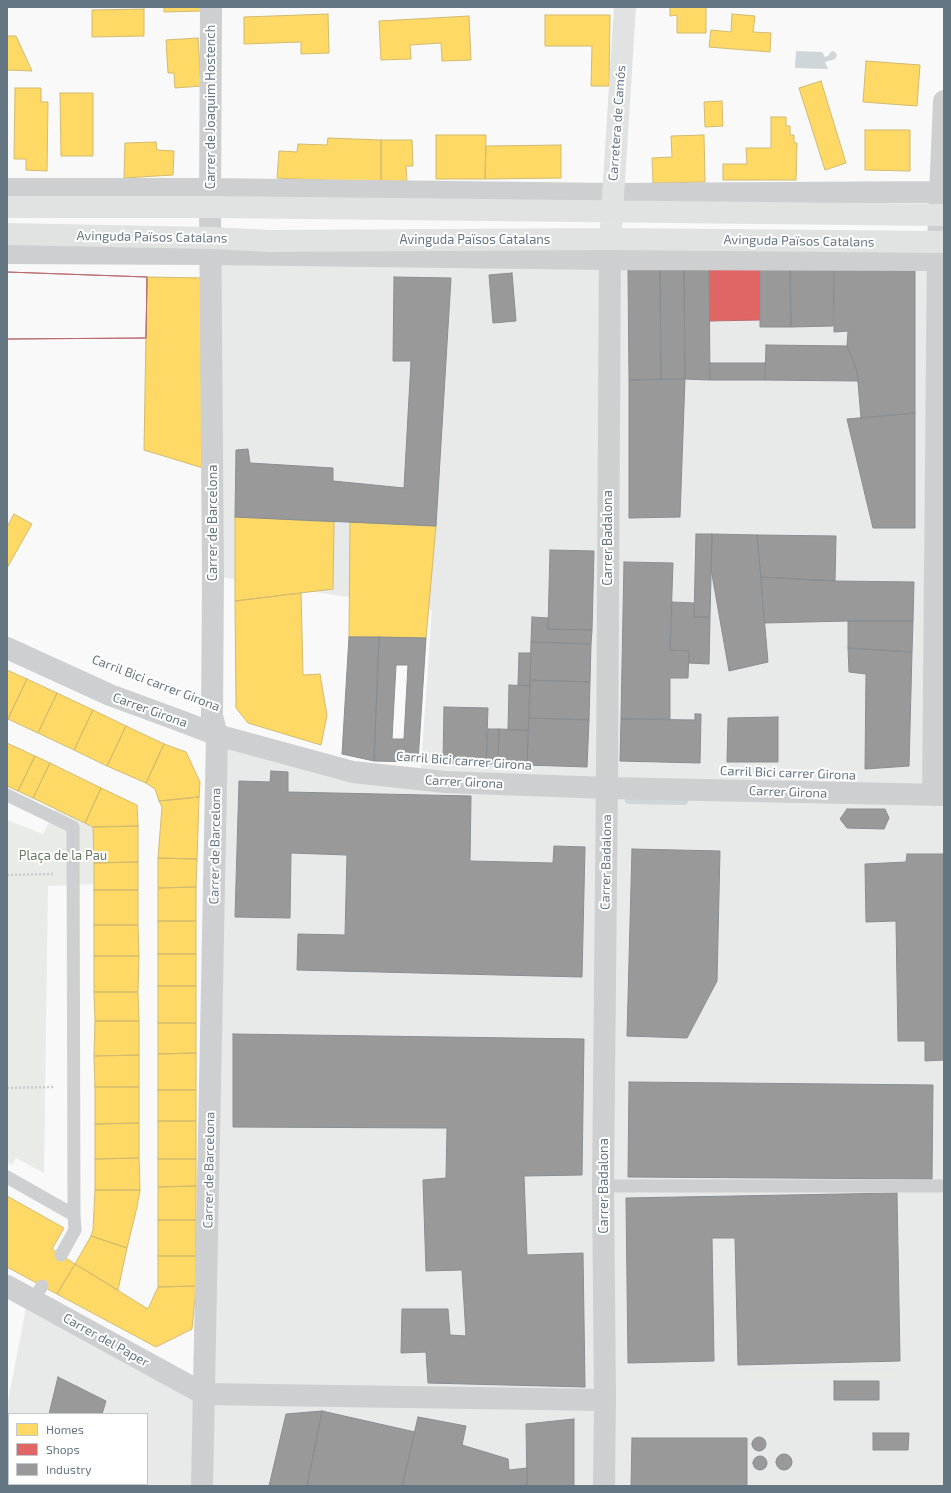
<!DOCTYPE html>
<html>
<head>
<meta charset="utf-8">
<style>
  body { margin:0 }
  #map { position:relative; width:951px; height:1493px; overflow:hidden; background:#f9f9f9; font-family:"Exo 2",sans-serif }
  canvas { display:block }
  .frame { position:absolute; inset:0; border:8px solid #657683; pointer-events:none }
  .legend { position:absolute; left:8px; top:1413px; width:140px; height:72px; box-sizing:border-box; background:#fff; border:1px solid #c1c8cd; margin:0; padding:5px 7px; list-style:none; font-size:12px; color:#657683 }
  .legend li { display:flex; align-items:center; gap:8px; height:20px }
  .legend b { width:20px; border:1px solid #c1c8cd }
</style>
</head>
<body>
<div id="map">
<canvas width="951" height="1493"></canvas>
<div class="frame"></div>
<ul class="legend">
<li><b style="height:11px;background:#ffd966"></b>Homes</li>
<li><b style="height:11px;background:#e06666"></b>Shops</li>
<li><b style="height:11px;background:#999"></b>Industry</li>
</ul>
</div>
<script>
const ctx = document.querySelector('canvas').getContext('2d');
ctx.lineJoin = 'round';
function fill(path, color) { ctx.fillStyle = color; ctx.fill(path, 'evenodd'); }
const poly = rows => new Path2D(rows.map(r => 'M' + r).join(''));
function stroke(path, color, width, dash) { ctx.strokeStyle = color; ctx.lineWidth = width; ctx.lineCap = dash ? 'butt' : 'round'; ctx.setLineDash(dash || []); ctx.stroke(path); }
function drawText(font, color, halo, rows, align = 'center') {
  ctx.font = font + ' "Exo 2",sans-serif'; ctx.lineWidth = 4; ctx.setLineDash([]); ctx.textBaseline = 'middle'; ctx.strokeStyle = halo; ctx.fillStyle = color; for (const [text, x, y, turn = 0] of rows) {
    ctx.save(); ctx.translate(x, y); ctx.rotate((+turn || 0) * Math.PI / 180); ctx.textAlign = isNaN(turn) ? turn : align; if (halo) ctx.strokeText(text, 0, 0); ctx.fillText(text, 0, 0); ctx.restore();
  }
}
fill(poly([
  [944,253,944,1486,7,1486,7,1407,28,1297,204,1394,217,735,420,779,432,610,213,576,211,254],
  [9,1414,147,1414,147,1484,9,1484]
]), '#e8e9e9');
fill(poly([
  [56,809,93,827,94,884,48,886,44,1173,16,1158,12,1165,7,1162,7,820,43,834],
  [740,1374,898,1374,898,1377,740,1377]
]), '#e8ebe6');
fill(poly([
  [796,51,822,52,825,57,828,56,829,54,832,51,835,52,837,55,835,59,825,62,828,69,795,68]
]), '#ced6d9');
const homes = poly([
  [164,7,203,7,203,11,164,12,164,7],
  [670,7,706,7,706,33,677,33,677,15,670,16,670,7],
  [144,9,144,36,92,37,92,10,144,9],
  [328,14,329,53,301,54,301,42,244,44,244,17,328,14],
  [732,14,755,16,753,32,771,33,770,52,709,47,711,30,731,32,732,14],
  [545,15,610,15,609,86,591,86,592,46,545,46,545,15],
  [469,16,471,60,442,61,441,43,410,45,411,59,381,60,379,21,469,16],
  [7,36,16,36,32,71,7,70,7,36],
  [198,38,201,86,175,88,174,73,168,73,166,40,198,38],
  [866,61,920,65,917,106,863,102,866,61],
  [821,81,846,163,825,170,799,88,821,81],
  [15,88,41,88,41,102,48,102,47,171,26,170,26,159,14,159,15,88],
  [60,93,93,93,93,156,61,156,60,93],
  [722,101,723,126,705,127,704,102,722,101],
  [771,117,786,117,786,126,790,126,790,135,794,135,794,143,797,143,796,180,723,180,723,164,747,164,746,148,771,148,771,117],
  [865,130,910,130,910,171,865,170,865,130],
  [436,135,486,135,485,179,436,179,436,135],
  [704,135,705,182,653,183,652,158,672,157,671,136,704,135],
  [328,138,381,140,381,183,277,178,279,151,297,152,298,144,327,145,328,138],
  [381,140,412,140,413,166,406,166,407,183,381,183,381,140],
  [156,142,157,150,174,151,173,175,124,178,125,143,156,142],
  [561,145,561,178,485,179,486,146,561,145],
  [147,277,204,278,203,468,144,450,147,277],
  [14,514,32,524,7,568,7,527,14,514],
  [235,517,334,522,333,589,235,601,235,517],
  [350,522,436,526,426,638,349,637,350,522],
  [301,593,303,675,320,674,327,715,321,745,248,723,236,708,235,601,301,593],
  [7,670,27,679,8,719,7,719,7,670],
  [27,679,57,693,38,733,8,719,27,679],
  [57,693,93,710,74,750,38,733,57,693],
  [93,710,126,726,107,766,74,750,93,710],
  [126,726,164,744,146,783,107,766,126,726],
  [7,743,35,756,18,791,7,786,7,743],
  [164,744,186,752,200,782,199,797,159,801,155,789,146,783,164,744],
  [35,756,50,763,33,798,18,791,35,756],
  [50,763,101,788,85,823,33,798,50,763],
  [101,788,137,805,138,826,93,827,85,823,101,788],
  [199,797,197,859,158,858,162,807,159,801,199,797],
  [138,826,138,862,94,863,93,827,138,826],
  [158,858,197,859,196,887,158,888,158,858],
  [138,862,138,890,94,890,94,863,138,862],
  [196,887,196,921,158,921,158,888,196,887],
  [94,890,138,890,138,925,94,925,94,890],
  [158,921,196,921,196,954,158,954,158,921],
  [94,925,138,925,139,956,94,956,94,925],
  [158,954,196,954,196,986,158,986,158,954],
  [94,956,139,956,138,992,94,992,94,956],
  [158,986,196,986,196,1023,158,1023,158,986],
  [94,992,138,992,139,1021,95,1021,94,992],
  [95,1021,139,1021,139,1055,94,1056,95,1021],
  [158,1023,196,1023,196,1053,158,1054,158,1023],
  [196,1053,196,1090,158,1090,158,1054,196,1053],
  [139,1055,139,1087,95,1087,94,1056,139,1055],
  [95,1087,139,1087,139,1123,95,1124,95,1087],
  [158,1090,196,1090,196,1121,158,1121,158,1090],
  [158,1121,196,1121,196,1159,158,1159,158,1121],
  [139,1123,139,1158,95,1159,95,1124,139,1123],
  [139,1158,140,1190,95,1190,95,1159,139,1158],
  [158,1159,196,1159,196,1186,158,1187,158,1159],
  [196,1186,196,1220,158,1220,158,1187,196,1186],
  [95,1190,140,1190,137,1207,127,1248,91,1236,93,1230,95,1190],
  [7,1196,64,1228,52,1249,75,1264,57,1294,7,1267,7,1196],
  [158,1220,196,1220,196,1256,158,1256,158,1220],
  [91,1236,127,1248,118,1290,75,1264,91,1236],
  [158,1256,196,1256,196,1286,158,1287,158,1256],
  [75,1264,148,1309,158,1287,196,1286,192,1329,156,1347,57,1294,75,1264]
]);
fill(homes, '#ffd966');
stroke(homes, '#d1bb6f', 1);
const shops = poly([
  [760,268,760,320,709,321,709,269,760,268],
  [7,272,147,277,146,338,7,339,7,272],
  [7,272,147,277,146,338,7,339,7,272]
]);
fill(shops, '#e06666');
stroke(shops, '#bb6b6f', 1);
const industry = poly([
  [760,268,790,268,791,327,760,327,760,268],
  [790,268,834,268,833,326,791,327,790,268],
  [834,268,915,268,915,413,861,418,857,371,847,346,848,331,834,332,834,268],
  [628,269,660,269,661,379,629,380,628,269],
  [660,269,684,269,685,379,661,379,660,269],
  [684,269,709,269,710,380,685,379,684,269],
  [512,273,516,321,493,323,489,275,512,273],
  [394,277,451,278,436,526,235,517,236,450,248,449,250,463,333,468,333,481,404,488,411,361,393,361,394,277],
  [766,345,847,346,857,371,859,381,765,380,766,345],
  [709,363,765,363,765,380,710,380,709,363],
  [685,379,680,517,629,518,629,380,685,379],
  [915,413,915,528,873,528,847,419,915,413],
  [696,534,712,534,710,617,694,617,696,534],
  [712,534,757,535,768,662,729,671,711,569,712,534],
  [757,535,836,536,835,581,761,577,757,535],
  [550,550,594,551,592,630,548,629,550,550],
  [624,562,673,563,670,650,689,651,688,678,670,678,670,719,621,719,624,562],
  [761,577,835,581,914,582,913,621,848,621,764,623,761,577],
  [672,602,694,603,694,617,710,617,709,664,689,663,689,651,670,650,672,602],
  [532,617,548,618,548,629,592,630,591,644,531,642,532,617],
  [848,621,913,621,912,652,848,648,848,621],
  [349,637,379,637,374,761,342,754,349,637],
  [379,637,426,638,418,762,374,761,379,637],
  [396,665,408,665,404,739,392,739,396,665],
  [531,642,591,644,590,682,530,680,531,642],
  [848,648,912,652,909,766,865,769,866,674,849,672,848,648],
  [519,653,531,653,530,686,518,685,519,653],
  [530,680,590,682,589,720,529,718,530,680],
  [509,685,530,686,528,730,508,730,509,685],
  [444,707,488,708,486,764,443,763,444,707],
  [695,714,701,714,700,763,620,761,621,719,695,720,695,714],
  [778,717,778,762,727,762,728,718,778,717],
  [529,718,589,720,587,767,527,765,529,718],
  [488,729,499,729,498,764,486,764,488,729],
  [499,729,528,730,527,765,498,764,499,729],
  [271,771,288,772,288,792,471,796,470,861,553,863,554,846,585,847,582,977,297,970,298,934,345,935,347,855,291,853,290,918,235,917,239,781,270,782,271,771],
  [847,809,885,809,889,818,884,829,847,828,840,819,847,809],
  [632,849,720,851,717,981,687,1038,627,1036,632,849],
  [907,854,944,854,944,1060,925,1061,925,1041,898,1041,896,921,866,922,865,864,906,862,907,854],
  [233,1034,584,1039,582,1175,524,1176,527,1255,583,1253,585,1387,428,1383,426,1352,401,1353,402,1309,448,1309,450,1335,466,1336,462,1270,426,1271,423,1180,446,1178,447,1128,233,1127,233,1034],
  [629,1082,933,1085,932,1179,628,1177,629,1082],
  [897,1193,900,1361,738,1365,735,1238,712,1238,714,1361,628,1363,626,1198,897,1193],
  [58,1377,106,1401,102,1414,49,1414,58,1377],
  [834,1381,879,1381,879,1400,834,1400,834,1381],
  [322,1411,415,1432,402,1486,307,1486,322,1411],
  [322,1411,307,1486,269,1486,286,1414,322,1411],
  [418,1417,466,1426,462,1445,508,1459,509,1470,527,1468,527,1486,402,1486,418,1417],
  [574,1419,574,1486,527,1486,526,1424,574,1419],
  [873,1433,909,1433,908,1450,873,1450,873,1433],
  '752 1444a7 7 0 1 1 14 0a7 7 0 1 1-14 0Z',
  [632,1438,747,1438,747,1486,631,1486,632,1438],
  '776 1462a8 8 0 1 1 16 0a8 8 0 1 1-16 0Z',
  '753 1463a7 7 0 1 1 14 0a7 7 0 1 1-14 0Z',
  [32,1484,85,1484,85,1486,31,1486,32,1484]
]);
fill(industry, '#999');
stroke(industry, '#898e92', 1);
stroke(poly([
  [629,800,684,801]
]), '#ced6d9', 8);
stroke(poly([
  [7,875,53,874],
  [7,1088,54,1087]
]), '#cbcccd', 2.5, [2, 2]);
stroke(poly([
  [7,795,73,827,74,1215,7,1177],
  [603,1186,944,1186],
  [61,1255,75,1230,74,1215],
  [33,1300,42,1286]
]), '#cecfd0', 13);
stroke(poly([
  [7,189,210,189,613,194,944,192],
  [7,253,211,254,609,259,938,260],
  [7,648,110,695,186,723,217,735,353,772,445,782,607,788,944,795],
  [933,795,938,242,944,101],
  [7,1286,204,1394,605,1400],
  [202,1486,217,735,212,716,213,576,210,207,211,7],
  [604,1486,605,1400,603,1186,607,779,610,239]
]), '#cecfd0', 22);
stroke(poly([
  [7,207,210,207,944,215],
  [611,228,625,7],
  [7,234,211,238,271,241,610,239,944,242]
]), '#e1e2e2', 22);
drawText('13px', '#657683', '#fff', [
  ["Carrer de Joaquim Hostench",211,107,-90],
  ["Carretera de Camós",617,123,-86],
  ["Avinguda Països Catalans",152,237,1],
  ["Avinguda Països Catalans",475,240],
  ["Avinguda Països Catalans",799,241,1],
  ["Carrer de Barcelona",213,523,-90],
  ["Carrer Badalona",608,538,-90],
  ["Carril Bici carrer Girona",156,683,21],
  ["Carrer Girona",150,710,20],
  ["Carril Bici carrer Girona",464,761,4],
  ["Carril Bici carrer Girona",788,773,2],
  ["Carrer Girona",464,782,3],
  ["Carrer Girona",788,792,2],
  ["Carrer de Barcelona",215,846,-89],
  ["Carrer Badalona",606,862,-89],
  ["Carrer de Barcelona",209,1170,-89],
  ["Carrer Badalona",604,1186,-90],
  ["Carrer del Paper",106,1340,29]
]);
drawText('13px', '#687a64', '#fff', [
  ["Plaça de la Pau",63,856]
]);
</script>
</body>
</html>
